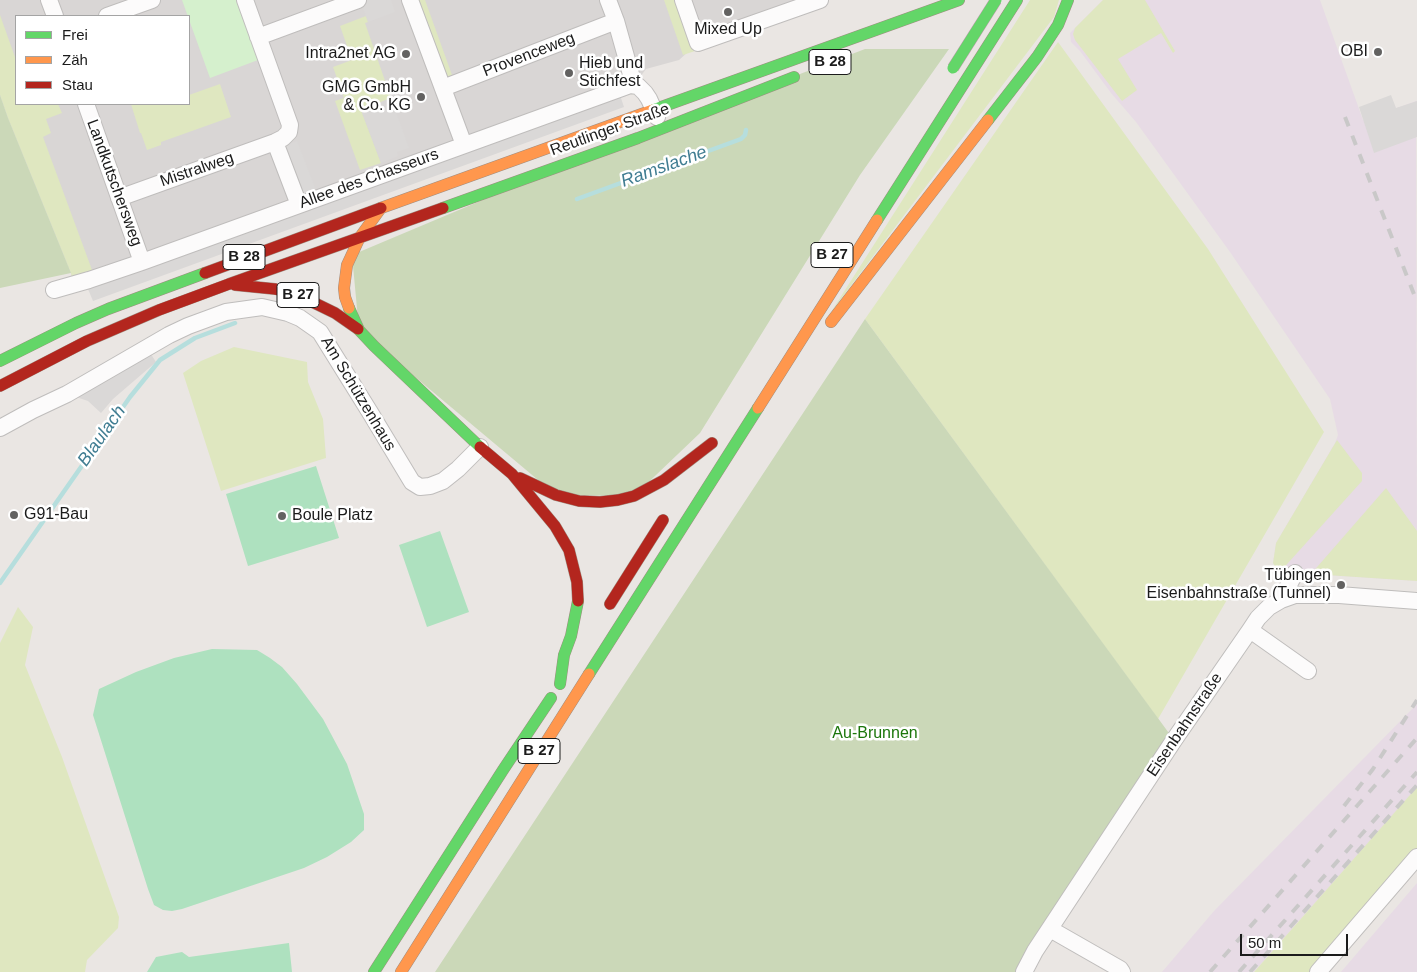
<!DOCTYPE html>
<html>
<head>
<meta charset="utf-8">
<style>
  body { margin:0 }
  #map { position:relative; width:1417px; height:972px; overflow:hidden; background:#eae6e3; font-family:Arial,sans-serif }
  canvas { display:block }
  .legend { position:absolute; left:15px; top:15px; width:175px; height:90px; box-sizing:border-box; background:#fff; border:1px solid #a4a4a4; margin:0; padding:6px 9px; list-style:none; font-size:15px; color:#1b1b1b }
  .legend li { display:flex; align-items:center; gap:10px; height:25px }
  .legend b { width:25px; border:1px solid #a4a4a4 }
  .scale { position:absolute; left:1240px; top:934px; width:108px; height:22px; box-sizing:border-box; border:2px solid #1b1b1b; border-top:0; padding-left:6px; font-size:15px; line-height:18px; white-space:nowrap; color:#1b1b1b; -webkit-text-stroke:4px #fff; paint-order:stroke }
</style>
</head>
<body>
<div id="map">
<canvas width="1417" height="972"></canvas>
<ul class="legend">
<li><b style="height:6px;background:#63d668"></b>Frei</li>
<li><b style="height:6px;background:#ff974d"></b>Zäh</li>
<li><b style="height:6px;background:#b3261e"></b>Stau</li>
</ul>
<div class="scale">50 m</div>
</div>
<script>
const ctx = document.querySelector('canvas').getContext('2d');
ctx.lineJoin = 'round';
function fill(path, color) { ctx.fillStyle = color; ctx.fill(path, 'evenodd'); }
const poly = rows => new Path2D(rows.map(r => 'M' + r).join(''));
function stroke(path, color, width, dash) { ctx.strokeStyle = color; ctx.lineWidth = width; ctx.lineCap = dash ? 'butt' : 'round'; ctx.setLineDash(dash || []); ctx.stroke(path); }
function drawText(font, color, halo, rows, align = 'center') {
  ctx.font = font + ' Arial,sans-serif'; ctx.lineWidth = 5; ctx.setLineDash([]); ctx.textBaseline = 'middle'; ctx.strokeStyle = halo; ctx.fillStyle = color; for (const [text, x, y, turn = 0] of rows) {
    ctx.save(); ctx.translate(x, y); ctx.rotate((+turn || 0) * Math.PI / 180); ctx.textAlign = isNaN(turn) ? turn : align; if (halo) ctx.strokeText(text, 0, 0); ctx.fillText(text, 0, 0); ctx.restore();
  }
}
fill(poly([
  [0,0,820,0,698,43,679,60,646,69,634,85,73,285,71,273,8,118,0,95],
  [16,16,189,16,189,104,16,104]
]), '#d9d6d5');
fill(poly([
  [1103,0,1320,0,1363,120,1416,101,1417,581,1311,574,1279,573,1273,563,1276,543,1335,443,1338,435,1330,399,1230,252,1136,122,1111,93,1080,51,1071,42,1070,33],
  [1417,704,1417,788,1254,972,1162,972,1214,911],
  [1417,883,1417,972,1341,972]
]), '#e7dbe5');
fill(poly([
  [415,0,425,0,452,75,441,79],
  [664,0,679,0,695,51,683,55],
  [1030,0,1059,0,1054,17,831,312],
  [1103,0,1145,0,1175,51,1173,53,1161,33,1118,59,1137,90,1122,101,1075,40,1073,34,1075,28],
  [0,15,16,60,16,104,58,104,62,113,46,119,51,133,43,137,95,278,73,285,71,273,8,118,0,95],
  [366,16,368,22,365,23,391,98,361,110,381,163,360,170,335,101,344,98,333,67,352,60,340,26],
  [1058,42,1208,249,1324,432,1158,719,865,319],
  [220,84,231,117,161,142,161,145,147,150,141,133,140,133,131,104,189,104,189,95],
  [234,347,307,362,308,382,323,419,326,458,221,491,183,373,201,361],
  [1337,440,1362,473,1362,481,1279,573,1273,563,1276,543],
  [1386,488,1417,531,1417,581,1311,574],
  [18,607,33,627,25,665,62,757,119,917,118,928,87,960,85,972,0,972,0,643],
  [1417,787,1417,857,1318,972,1254,972]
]), '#dfe7c0');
fill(poly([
  [865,49,949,49,860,175,700,433,634,496,556,495,359,330,352,255,592,154],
  [0,95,8,118,71,273,0,288],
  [865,319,1174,740,1024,972,435,972]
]), '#cbd8b8');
fill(poly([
  [182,0,245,0,266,57,210,78]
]), '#d5f0cd');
fill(poly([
  [316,466,339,538,248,566,226,494],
  [440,531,469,612,427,627,399,545],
  [212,649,257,650,270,658,282,667,297,684,323,719,347,764,364,814,364,830,351,842,327,857,304,868,182,909,172,911,163,910,154,905,148,889,93,715,99,689,136,672,174,658],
  [289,943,292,972,147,972,156,957,182,952,189,957]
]), '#aee1bf');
fill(poly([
  [360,0,391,0,395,12,368,22],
  [620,95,624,107,93,301,88,289],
  [1391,95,1396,108,1417,101,1417,137,1374,153,1359,107],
  [391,98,409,148,397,152,398,156,381,163,361,110],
  [297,141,316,190,296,197,277,149],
  [147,348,156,362,113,399,101,413,88,401,67,394]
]), '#dad8d7');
stroke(poly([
  [577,199,741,139,745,135,746,130],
  [0,583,130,397,160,360,195,338,235,323]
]), '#b6dedd', 4.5);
const street = poly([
  [49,0,55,16],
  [410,0,464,145],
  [608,0,616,21,634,85],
  [683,0,698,43,820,0],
  [107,16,152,0],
  [258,37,358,0],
  [443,88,616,21],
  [86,104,142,262],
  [275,142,299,205],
  [119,198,275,142,283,138,289,132,290,125,245,0],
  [54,290,89,280,142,262,622,88,630,85,638,86,645,93,649,99,657,117],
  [0,428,33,410,67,394,169,335,188,326,226,312,262,307,288,313,300,318,320,332,371,414,412,482,420,487,430,486,443,481,458,469,480,447],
  [1281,600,1295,573],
  [1250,630,1308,671],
  [1050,929,1120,969,1122,972],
  [1024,972,1035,951,1174,740,1250,630,1258,618,1269,607,1281,600,1295,595,1339,595,1417,601],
  [1318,972,1417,857]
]);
const fast = poly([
  [653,110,959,0],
  [988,120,1037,57,1058,25,1068,0],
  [443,208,638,138,794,77],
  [877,220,1017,0],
  [349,308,359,330,374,346,480,447],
  [0,361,76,323,108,309,205,273],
  [589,674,758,408],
  [560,684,564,655,571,636,578,601],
  [374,972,503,770,551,698]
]);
const slow = poly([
  [349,308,345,297,344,288,347,265,360,237,381,208,653,110],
  [831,322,988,120],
  [758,408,877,220],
  [401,972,589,674]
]);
const jam = poly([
  [205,273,381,208],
  [229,284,443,208],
  [235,285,275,289,294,293,335,313,358,329],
  [0,386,87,341,159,310,229,284],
  [480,447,512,474,555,526,569,550,577,582,578,601],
  [520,478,556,495,579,501,600,502,618,500,634,496,664,480,712,443],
  [610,604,663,520]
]);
stroke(street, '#bfbdbc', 18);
stroke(fast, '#9f8d80', 12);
stroke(slow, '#9f8d80', 12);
stroke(jam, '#9f8d80', 12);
stroke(street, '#fcfbfb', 16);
stroke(fast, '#63d668', 11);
stroke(slow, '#ff974d', 11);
stroke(jam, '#b3261e', 11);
stroke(poly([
  [1345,117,1417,302],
  [1344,806,1373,769,1417,700],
  [1210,972,1417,738],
  [1239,972,1417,772],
  [1250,972,1417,785]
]), '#c9c8c8', 4, [10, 10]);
const fastBridge = poly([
  [953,68,996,0]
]);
stroke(fastBridge, '#be9bad', 12, []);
stroke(fastBridge, '#63d668', 11);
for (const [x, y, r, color] of [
  [728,12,5,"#636261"],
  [1378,52,5,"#636261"],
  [406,54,5,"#636261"],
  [569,73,5,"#636261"],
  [421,97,5,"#636261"],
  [14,515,5,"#636261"],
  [282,516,5,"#636261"],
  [1341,585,5,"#636261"]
]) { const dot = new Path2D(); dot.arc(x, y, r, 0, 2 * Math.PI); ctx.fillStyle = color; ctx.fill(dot); stroke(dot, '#fff', 2); }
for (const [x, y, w] of [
  [830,62,42],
  [832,255,42],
  [244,257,42],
  [298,295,42],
  [539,751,42]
]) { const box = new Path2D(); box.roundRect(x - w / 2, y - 12.5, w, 25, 4); ctx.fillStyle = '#fff'; ctx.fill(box); stroke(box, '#1b1b1b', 1); }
drawText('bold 15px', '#1b1b1b', null, [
  ["B 28",830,62],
  ["B 27",832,255],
  ["B 28",244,257],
  ["B 27",298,295],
  ["B 27",539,751]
]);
drawText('16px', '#1b1b1b', '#fff', [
  ["Mixed Up",728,30,"center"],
  ["OBI",1368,52],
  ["Intra2net AG",396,54],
  ["Hieb und",579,64,"left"],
  ["Stichfest",579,82,"left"],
  ["GMG GmbH",411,88],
  ["& Co. KG",411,106],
  ["G91-Bau",24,515,"left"],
  ["Boule Platz",292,516,"left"],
  ["Tübingen",1331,576],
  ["Eisenbahnstraße (Tunnel)",1331,594]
], 'right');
drawText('16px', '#1b1b1b', '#fff', [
  ["Provenceweg",529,55,-21],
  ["Reutlinger Straße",610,130,-20],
  ["Mistralweg",197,170,-19],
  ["Allee des Chasseurs",369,179,-20],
  ["Landkutschersweg",114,183,70],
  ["Am Schützenhaus",358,394,59],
  ["Eisenbahnstraße",1185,725,-56]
]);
drawText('16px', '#1b760b', '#fff', [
  ["Au-Brunnen",875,734]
]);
drawText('italic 18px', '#407d92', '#fff', [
  ["Ramslache",664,167,-20],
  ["Blaulach",102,436,-55]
]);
</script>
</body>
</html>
